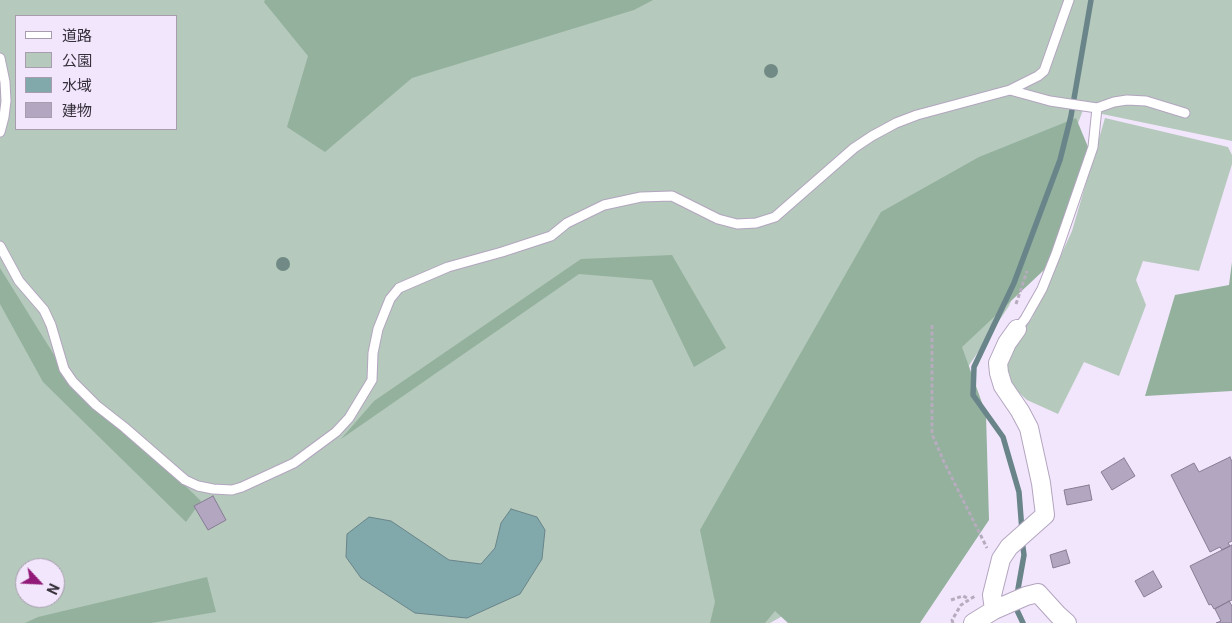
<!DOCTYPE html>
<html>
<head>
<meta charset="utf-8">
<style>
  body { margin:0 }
  #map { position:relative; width:1232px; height:623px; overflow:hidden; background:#f2e6fc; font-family:Roboto,"Noto Sans JP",sans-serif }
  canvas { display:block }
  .legend { position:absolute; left:15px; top:15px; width:162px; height:115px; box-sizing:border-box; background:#f2e6fc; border:1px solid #a79daf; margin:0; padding:6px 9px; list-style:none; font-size:15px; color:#36303b }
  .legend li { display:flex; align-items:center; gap:10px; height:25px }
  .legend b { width:25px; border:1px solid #a79daf }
  .north { position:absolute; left:15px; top:558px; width:50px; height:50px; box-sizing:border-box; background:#f2e6fc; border:1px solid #a79daf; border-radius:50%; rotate:115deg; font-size:14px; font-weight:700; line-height:20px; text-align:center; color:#36303b }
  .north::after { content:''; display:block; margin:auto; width:18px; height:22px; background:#911a78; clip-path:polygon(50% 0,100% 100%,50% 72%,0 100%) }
</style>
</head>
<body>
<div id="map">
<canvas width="1232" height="623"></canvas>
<ul class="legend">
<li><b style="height:6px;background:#fff"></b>道路</li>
<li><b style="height:14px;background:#b5c9bc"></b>公園</li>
<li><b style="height:14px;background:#81a9ac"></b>水域</li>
<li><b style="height:14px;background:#b3a6c1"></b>建物</li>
</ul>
<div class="north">N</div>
</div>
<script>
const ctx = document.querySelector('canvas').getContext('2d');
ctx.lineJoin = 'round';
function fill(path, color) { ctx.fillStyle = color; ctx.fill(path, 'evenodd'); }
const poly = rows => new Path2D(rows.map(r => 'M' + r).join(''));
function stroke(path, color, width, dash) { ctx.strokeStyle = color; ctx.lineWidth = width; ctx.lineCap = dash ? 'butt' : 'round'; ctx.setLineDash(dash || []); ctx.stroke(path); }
fill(poly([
  [0,0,1232,0,1232,141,1083,110,1009,306,811,600,770,623,0,623],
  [16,16,176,16,176,129,16,129],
  [25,568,55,568,55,598,25,598],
  [1105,118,1228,147,1232,155,1232,164,1199,271,1143,261,1136,280,1146,305,1119,376,1084,362,1058,414,1027,400,1004,379,1006,361,1017,335,1032,318,1072,231]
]), '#b5c9bc');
fill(poly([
  [265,0,653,0,634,10,412,78,325,152,287,127,308,56,264,2],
  [1076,118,1093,159,1044,270,962,347,986,414,989,520,920,623,788,623,775,611,765,623,710,623,715,602,700,530,881,212,979,157],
  [672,255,726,348,694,367,652,280,579,274,341,439,374,401,581,259],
  [1232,262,1232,391,1145,396,1175,295,1229,285],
  [0,268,61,366,201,501,186,522,43,382,0,304],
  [207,577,216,612,151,623,25,623,38,617]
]), '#93b19d');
const water = poly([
  [511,509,537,517,545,530,542,559,520,594,467,618,415,613,361,578,346,557,347,534,369,517,391,521,449,560,481,564,495,548,501,523,511,509]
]);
fill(water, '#81a9ac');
stroke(water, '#6a858a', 1);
stroke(poly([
  [1022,531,1019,492,1003,437,973,395,974,367,1014,283,1060,160,1071,116,1091,0],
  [1022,540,1024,555,1015,606,1023,623]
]), '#6a858a', 5.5);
const building = poly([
  [1230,457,1232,462,1232,541,1228,543,1230,546,1222,550,1220,547,1210,552,1171,475,1194,463,1199,472,1230,457],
  [1124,458,1135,476,1112,490,1101,472,1124,458],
  [1089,485,1092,500,1067,505,1064,490,1089,485],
  [213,496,226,520,208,530,194,506,213,496],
  [1232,545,1232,600,1214,609,1211,604,1209,605,1190,566,1232,545],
  [1066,550,1070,563,1053,568,1050,555,1066,550],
  [1153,571,1162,587,1144,597,1135,581,1153,571],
  [1229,601,1232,606,1232,623,1216,623,1221,621,1215,609,1229,601]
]);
fill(building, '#b3a6c1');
stroke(building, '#887c95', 1);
const service = poly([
  [0,58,5,82,6,101,4,117,0,132],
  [1010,90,1050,101,1097,108,1114,102,1127,100,1146,101,1185,113],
  [0,246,19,281,44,310,51,325,64,369,73,382,96,405,124,427,185,480,198,486,213,489,232,490,242,487,294,463,336,432,349,418,372,380,373,353,378,329,390,299,399,288,448,267,502,252,551,236,567,223,604,205,641,197,672,196,718,219,737,224,756,223,775,217,854,148,872,136,896,123,917,115,1010,90,1038,76,1044,71,1069,0],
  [1017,329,1025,319,1042,289,1056,254,1093,147,1097,108]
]);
const minor = poly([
  [994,610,992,595,1001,559,1009,547,1045,515,1041,483,1029,428,1020,411,1003,386,999,373,998,363,1007,343,1017,329],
  [973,623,994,610,1026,596,1038,593,1058,615,1067,623]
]);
stroke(service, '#b3a5bf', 11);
stroke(minor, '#b3a5bf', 20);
stroke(poly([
  [1016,304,1027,271],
  [932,325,932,434,944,462,987,548],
  [951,600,963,596,969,599],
  [953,623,952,620,961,605,975,596]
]), '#b6acbe', 3, [4, 2.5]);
stroke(service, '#fff', 9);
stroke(minor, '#fff', 18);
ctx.fillStyle = '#718a85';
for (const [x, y] of [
  [771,71],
  [283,264]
]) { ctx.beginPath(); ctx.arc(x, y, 7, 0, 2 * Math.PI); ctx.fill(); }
</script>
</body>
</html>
